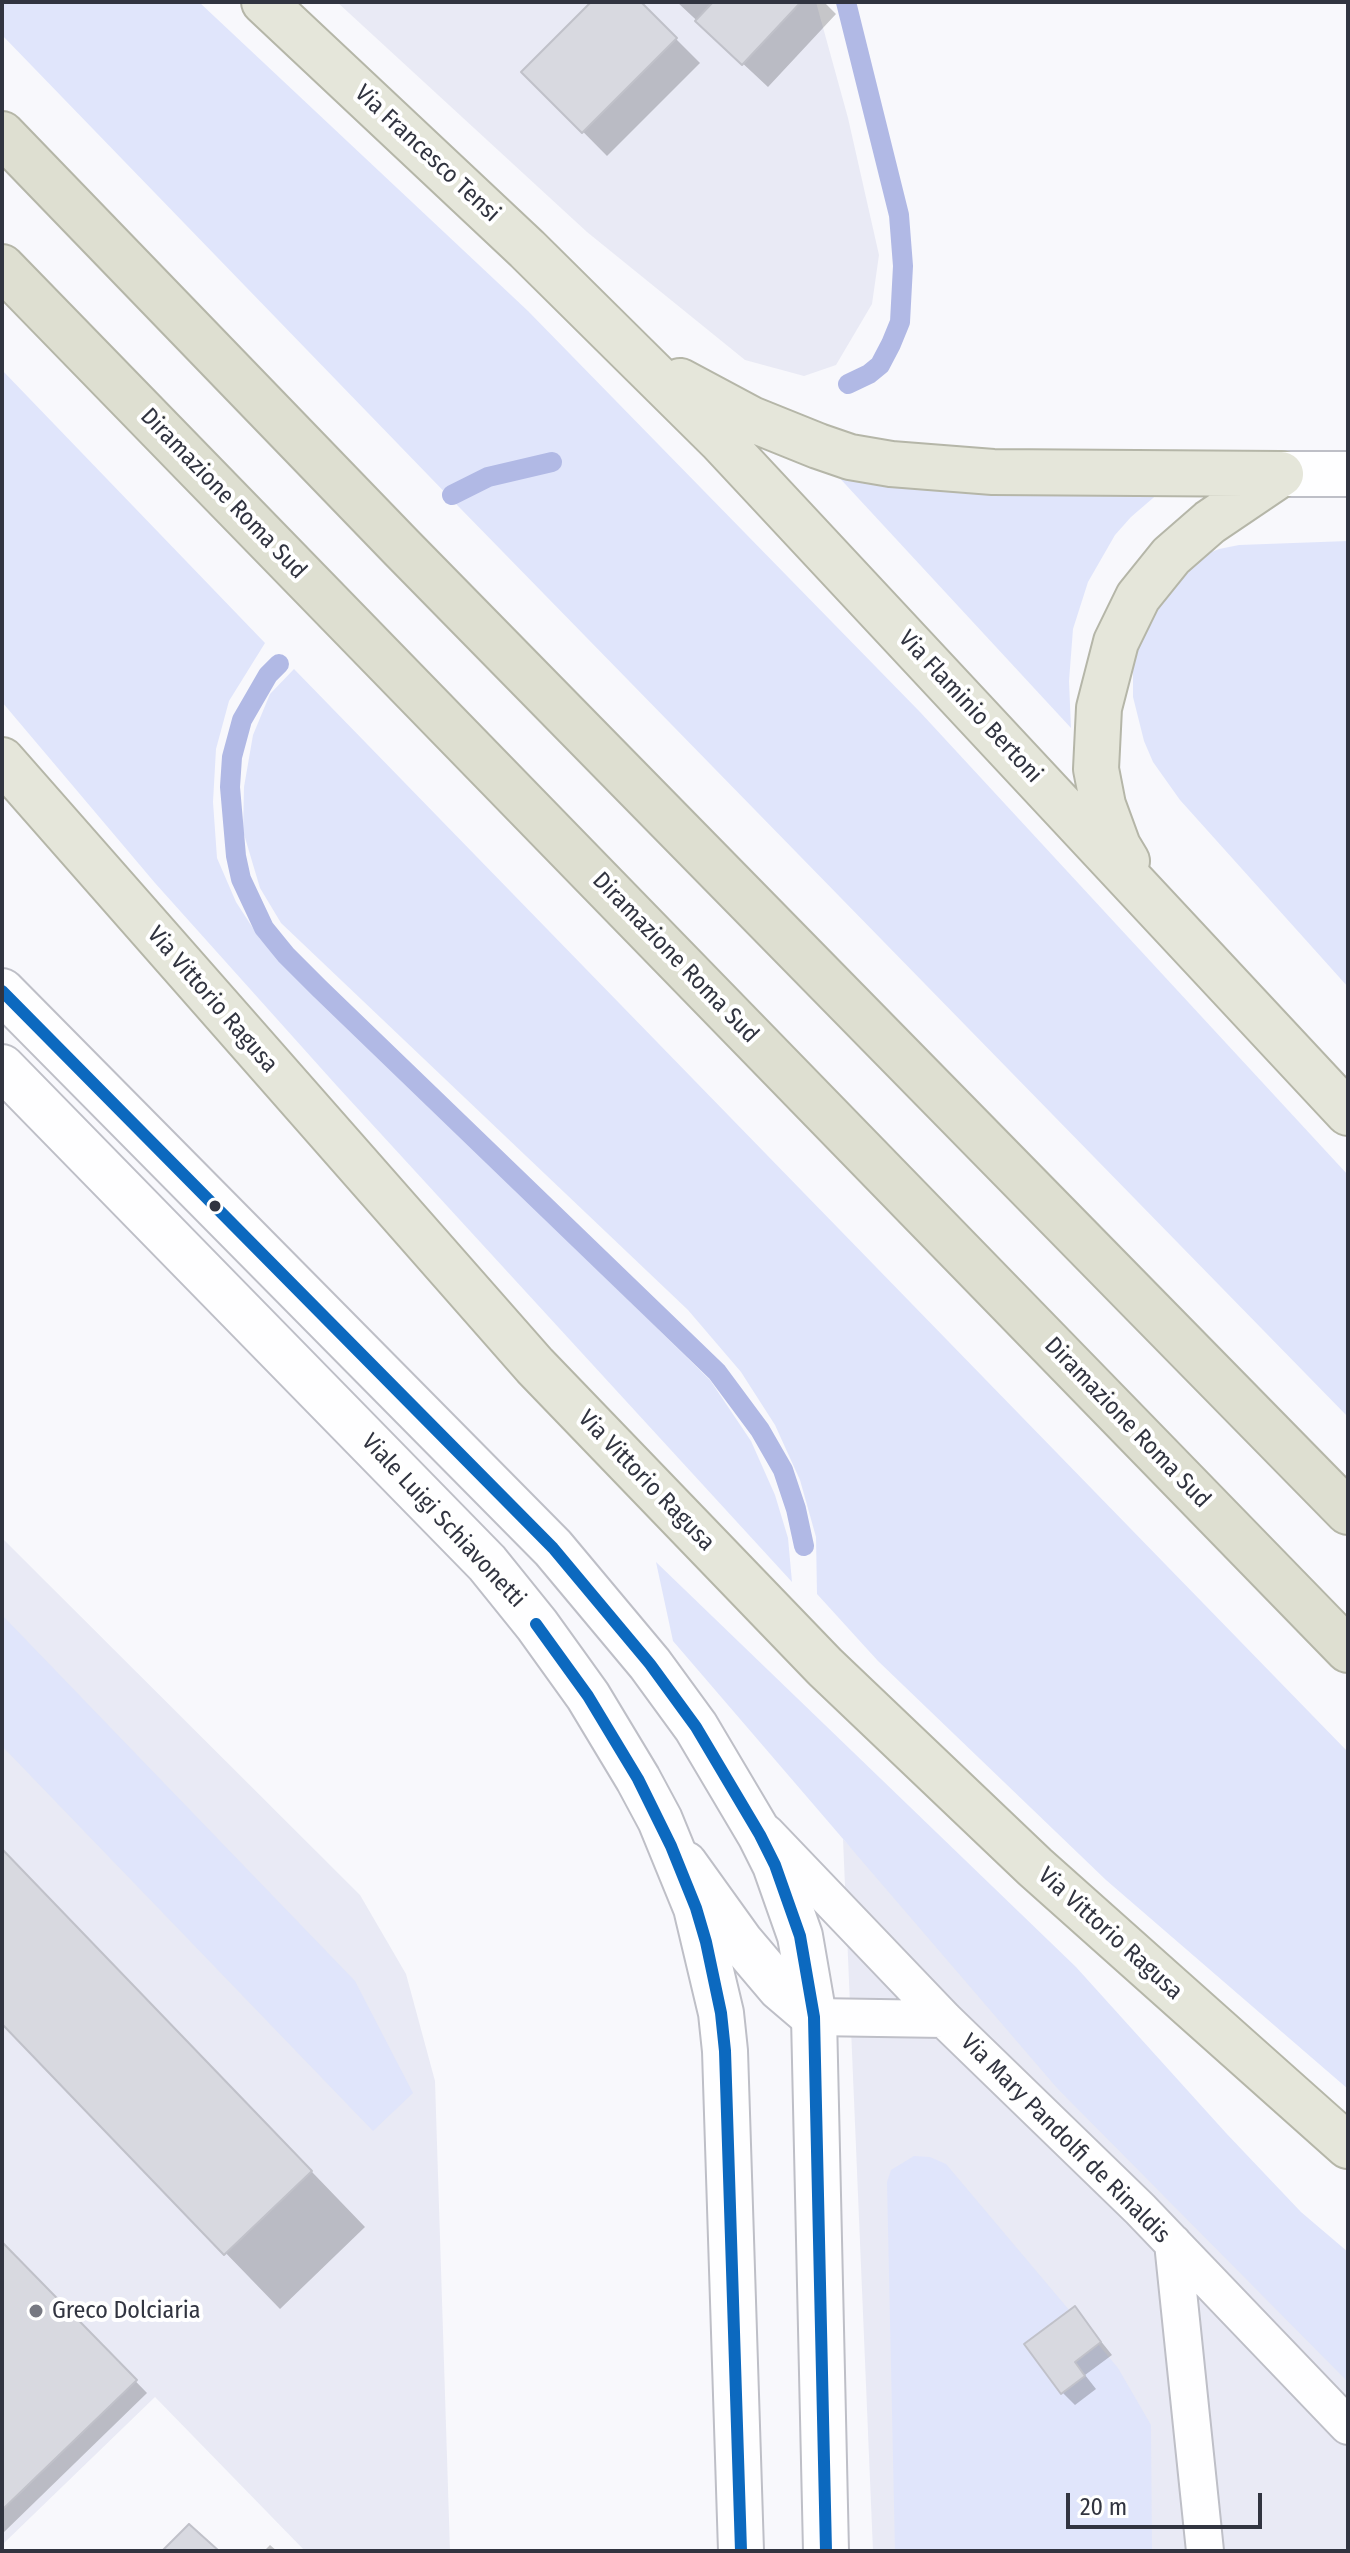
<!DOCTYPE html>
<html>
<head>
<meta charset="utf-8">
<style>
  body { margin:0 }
  #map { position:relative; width:1350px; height:2553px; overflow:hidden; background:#f8f8fc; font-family:"Fira Sans Condensed",sans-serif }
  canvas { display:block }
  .frame { position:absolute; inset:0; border:4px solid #313440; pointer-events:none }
  .scale { position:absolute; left:1066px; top:2493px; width:196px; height:36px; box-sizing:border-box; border:4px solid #313440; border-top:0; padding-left:10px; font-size:24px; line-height:28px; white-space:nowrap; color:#313440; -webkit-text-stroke:6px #fff; paint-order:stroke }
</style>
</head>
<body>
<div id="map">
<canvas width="1350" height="2553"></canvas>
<div class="frame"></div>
<div class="scale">20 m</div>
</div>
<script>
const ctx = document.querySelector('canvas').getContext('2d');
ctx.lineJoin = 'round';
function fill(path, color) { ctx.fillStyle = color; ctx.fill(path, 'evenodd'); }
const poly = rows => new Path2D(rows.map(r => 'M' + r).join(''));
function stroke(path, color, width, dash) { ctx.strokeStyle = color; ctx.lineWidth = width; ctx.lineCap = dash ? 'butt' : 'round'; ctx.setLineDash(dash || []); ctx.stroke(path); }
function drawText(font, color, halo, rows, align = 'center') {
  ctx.font = font + ' "Fira Sans Condensed",sans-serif'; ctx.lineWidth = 8; ctx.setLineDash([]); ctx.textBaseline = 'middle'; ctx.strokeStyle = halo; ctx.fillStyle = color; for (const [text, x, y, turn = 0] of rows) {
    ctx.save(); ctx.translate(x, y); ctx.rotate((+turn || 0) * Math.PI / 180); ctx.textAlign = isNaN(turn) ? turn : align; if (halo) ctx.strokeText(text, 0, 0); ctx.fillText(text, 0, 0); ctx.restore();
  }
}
fill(poly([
  [337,2,816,2,848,118,879,255,872,304,836,365,804,376,745,360,587,232],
  [2,1538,360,1895,406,1974,435,2081,450,2551,305,2551,155,2397,2,2545],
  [843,1839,1348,2373,1348,2551,873,2551]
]), '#e9eaf5');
fill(poly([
  [2,2,199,2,528,311,920,712,1348,1175,1348,1417,459,507,2,35],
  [2,370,265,643,229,701,216,749,213,802,217,858,236,902,260,939,710,1380,751,1441,775,1495,788,1538,792,1582,337,1086,155,883,2,702],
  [834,472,896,485,975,493,1160,492,1131,517,1115,535,1088,582,1073,629,1069,681,1071,728],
  [1348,541,1348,987,1180,800,1153,762,1144,741,1133,697,1133,670,1138,647,1158,598,1199,557,1219,549,1239,545],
  [294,669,1348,1752,1348,2089,1106,1880,878,1661,817,1594,816,1537,800,1480,775,1425,741,1372,688,1310,281,923,260,888,243,831,244,787,253,735,270,694],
  [656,1562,1076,1967,1226,2133,1301,2212,1348,2252,1348,2382,1057,2088,673,1641],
  [2,1615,355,1981,413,2093,373,2131,2,1746],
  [914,2156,930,2157,946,2164,1118,2368,1151,2425,1152,2551,895,2551,887,2182,891,2170]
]), '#e0e5fb');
fill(poly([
  [594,2,639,2,700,63,607,156,524,72],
  [677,2,824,2,836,14,768,87],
  [2,1850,365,2227,280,2309,2,2022],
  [2,2244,147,2393,2,2534],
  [1075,2309,1112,2355,1085,2375,1096,2389,1075,2405,1063,2393],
  [270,2545,277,2551,264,2551]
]), '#0003');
stroke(poly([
  [846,2,899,215,903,266,900,322,891,344,880,365,869,374,848,384],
  [452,495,488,477,552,462],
  [279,664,268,675,242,720,232,757,230,787,236,856,241,879,264,928,286,955,319,988,717,1372,760,1430,783,1470,796,1509,804,1546]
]), '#b1b9e5', 20);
const building = poly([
  [591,2,641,2,677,38,582,133,521,72,591,2],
  [713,2,801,2,742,65,695,21,713,2],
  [2,1849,312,2171,224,2255,2,2024,2,1849],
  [2,2242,137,2380,2,2510,2,2242],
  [1075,2306,1101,2342,1075,2362,1085,2376,1061,2394,1024,2344,1075,2306],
  [189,2524,219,2551,162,2551,189,2524]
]);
fill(building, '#d8d9e0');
stroke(building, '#c0c1c9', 2);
const service = poly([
  [766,1833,944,2019,1140,2209,1348,2426],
  [814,2017,944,2019],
  [1173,2243,1205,2551]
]);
const minor = poly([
  [685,1864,741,1942,780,1988,814,2017]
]);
const tertiary = poly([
  [2,991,553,1548,650,1664,696,1727,760,1835,775,1865,800,1936,814,2017,826,2551],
  [2,1067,487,1563,537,1625,588,1696,638,1779,660,1820,696,1908,721,2013,725,2051,741,2551]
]);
const secondary = poly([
  [1281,474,1348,474]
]);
const trunk = poly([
  [264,2,527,249,720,440,1348,1113],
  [680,381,751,419,818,446,850,457,891,464,993,472,1281,474],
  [2,760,535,1366,825,1667,1035,1867,1348,2146],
  [1127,861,1118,846,1103,805,1096,769,1099,708,1116,642,1138,597,1171,556,1210,522,1281,474]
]);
const motorway = poly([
  [2,134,401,547,1348,1512],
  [2,267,1348,1650]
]);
stroke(service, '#bebfc7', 40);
stroke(minor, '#bebfc7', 48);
stroke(tertiary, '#bebfc7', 48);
stroke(secondary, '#bebfc7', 48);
stroke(trunk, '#b5b6a8', 48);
stroke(motorway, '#b5b6a8', 48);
stroke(service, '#fefeff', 36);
stroke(minor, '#fefeff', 44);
stroke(tertiary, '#fefeff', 44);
stroke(secondary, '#fefeff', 44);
stroke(trunk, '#e5e6da', 44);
stroke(motorway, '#dedfd1', 44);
stroke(poly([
  [2,991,553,1548,650,1664,696,1727,760,1835,775,1865,800,1936,814,2017,826,2551],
  [536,1624,588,1696,638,1779,671,1846,696,1908,706,1942,721,2013,725,2051,741,2551]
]), '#0c69bf', 12);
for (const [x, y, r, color] of [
  [215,1206,7,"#313440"],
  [36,2311,8,"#777982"]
]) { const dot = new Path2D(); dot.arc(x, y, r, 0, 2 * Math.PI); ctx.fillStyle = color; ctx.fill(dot); stroke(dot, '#fff', 3); }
drawText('24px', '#313440', '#fff', [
  ["Via Francesco Tensi",427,154,43],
  ["Diramazione Roma Sud",223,494,46],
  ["Via Flaminio Bertoni",970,707,47],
  ["Diramazione Roma Sud",675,958,46],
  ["Via Vittorio Ragusa",212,1000,49],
  ["Diramazione Roma Sud",1127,1423,46],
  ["Via Vittorio Ragusa",646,1481,46],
  ["Viale Luigi Schiavonetti",443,1521,47],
  ["Via Vittorio Ragusa",1110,1934,42],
  ["Via Mary Pandolfi de Rinaldis",1065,2139,45]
]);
drawText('24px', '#313440', '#fff', [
  ["Greco Dolciaria",52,2311]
], 'left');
</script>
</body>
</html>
